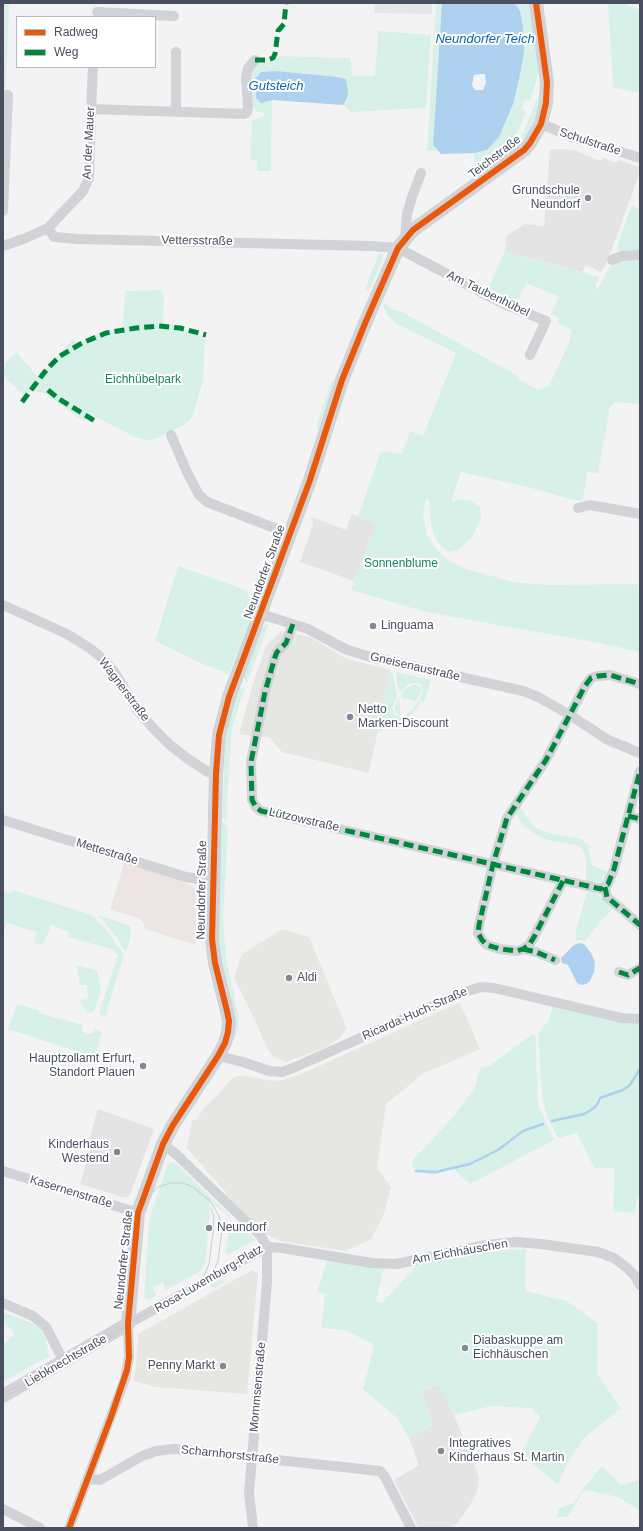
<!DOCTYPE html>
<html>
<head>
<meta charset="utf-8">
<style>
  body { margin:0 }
  #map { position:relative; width:643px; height:1531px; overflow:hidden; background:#f3f3f3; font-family:Helvetica,sans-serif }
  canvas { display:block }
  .frame { position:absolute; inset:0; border:4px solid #494f5f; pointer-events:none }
  .legend { position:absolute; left:16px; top:16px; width:140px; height:52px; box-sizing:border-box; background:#fff; border:1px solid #b6b9bf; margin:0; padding:5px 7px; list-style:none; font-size:12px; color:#494f5f }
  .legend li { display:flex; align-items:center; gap:8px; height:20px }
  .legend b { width:20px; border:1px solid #b6b9bf }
</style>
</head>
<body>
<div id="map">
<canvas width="643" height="1531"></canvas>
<div class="frame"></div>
<ul class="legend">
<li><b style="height:5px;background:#e8590c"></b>Radweg</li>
<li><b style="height:5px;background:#00873e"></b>Weg</li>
</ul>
</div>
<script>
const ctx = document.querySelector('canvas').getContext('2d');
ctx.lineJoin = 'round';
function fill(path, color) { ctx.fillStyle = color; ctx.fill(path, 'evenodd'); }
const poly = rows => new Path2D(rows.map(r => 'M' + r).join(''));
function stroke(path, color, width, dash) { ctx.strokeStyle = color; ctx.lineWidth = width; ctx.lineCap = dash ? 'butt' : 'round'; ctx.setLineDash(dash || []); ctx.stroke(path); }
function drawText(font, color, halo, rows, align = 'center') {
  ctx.font = font + ' Helvetica,sans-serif'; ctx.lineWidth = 4; ctx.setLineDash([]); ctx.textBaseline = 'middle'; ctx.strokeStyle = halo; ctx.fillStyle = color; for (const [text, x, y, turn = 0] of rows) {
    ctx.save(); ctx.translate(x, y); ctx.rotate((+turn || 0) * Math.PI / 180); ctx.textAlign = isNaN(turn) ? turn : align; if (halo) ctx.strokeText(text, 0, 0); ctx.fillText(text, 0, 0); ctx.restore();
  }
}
fill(poly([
  [375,3,432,3,432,14,374,13],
  [282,631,310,637,345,658,391,670,369,773,282,752,269,737,251,736,239,734,255,677,266,646],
  [282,929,309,937,347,1029,344,1031,341,1037,326,1047,286,1062,274,1057,269,1051,234,977,242,954],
  [458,1003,460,1003,480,1049,424,1073,386,1104,377,1167,391,1188,383,1217,371,1239,346,1251,280,1241,264,1233,227,1197,226,1192,187,1148,192,1120,196,1120,204,1108,220,1093,232,1078,238,1076,247,1076,272,1081,283,1080,306,1072],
  [252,1270,258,1274,247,1394,156,1387,133,1381,136,1367,138,1334]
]), '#e6e7e2');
fill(poly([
  [557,149,574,150,600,161,604,158,616,163,618,160,640,167,640,172,608,260,602,271,600,272,586,265,582,272,505,251,506,236,525,224,544,226,550,150],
  [352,514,376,524,354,581,300,562,313,525,312,517,346,530],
  [98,1109,154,1129,130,1195,126,1198,80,1184,91,1147,88,1143],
  [439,1384,454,1415,479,1477,478,1488,473,1500,458,1523,449,1528,419,1528,394,1480,419,1465,409,1438,433,1425,422,1392]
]), '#e5e4e5');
fill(poly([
  [124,863,183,880,196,889,196,945,145,929,144,924,139,918,110,910]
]), '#ede5e3');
fill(poly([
  [3,3,9,3,6,87,3,87],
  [436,3,442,3,433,145,437,151,427,151],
  [515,3,533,3,533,41,537,49,540,61,537,78,530,101,525,99,521,109,526,112,524,117,512,144,498,163,475,178,474,153,487,150,499,137,513,104,519,80,524,52,523,27,520,11],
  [608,3,623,3,640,10,640,93,613,87],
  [378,31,431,35,426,108,351,112,343,105,346,100,346,79,338,77,276,71,266,102,272,100,271,171,257,171,257,160,250,160,252,121,263,117,264,113,257,112,253,106,251,95,251,72,257,64,271,61,276,59,279,56,350,58,353,76,375,76],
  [542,84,542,95,536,119,524,141,518,146,537,99],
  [631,206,640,209,640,253,620,252,617,247],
  [375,251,382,254,383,258,371,287,367,291,365,289,379,253],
  [505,251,598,277,599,279,595,286,598,289,610,266,615,262,640,258,640,404,616,402,610,407,598,473,587,472,583,501,574,500,524,486,461,472,451,502,458,500,470,500,480,507,481,519,472,537,458,550,449,552,442,547,435,537,431,524,429,500,426,499,423,513,427,535,434,546,443,556,453,563,467,569,513,582,548,585,632,584,640,585,640,652,599,643,426,612,351,590,376,524,358,517,381,451,402,454,410,431,423,436,456,353,397,324,390,318,384,309,383,302,392,309,400,311,515,374,518,379,538,390,549,386,570,340,571,330,557,323,559,318,551,314,559,297,526,283,516,305,486,293],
  [160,290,164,294,163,323,176,326,176,329,199,336,204,338,205,340,203,381,193,415,188,422,182,426,156,439,146,440,133,436,92,415,83,421,44,393,33,391,24,395,3,376,3,366,16,352,38,377,73,339,77,343,104,332,123,327,125,291],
  [332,380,334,381,332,388,318,431,317,423],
  [178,566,246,590,249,596,255,599,253,603,256,604,229,674,198,662,155,641],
  [269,623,247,683,243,677,262,627],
  [390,672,393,673,397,694,392,708,395,715,401,718,403,722,383,729,378,733],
  [396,672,431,680,424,702,422,702,420,699,422,694,422,686,418,683,410,683,400,692,399,692,396,678],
  [413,685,417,685,421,687,421,692,416,701,410,700,409,698,405,699,402,697,401,695,405,689],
  [239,687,245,689,238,708,232,729,227,800,227,823,222,817,225,743,230,714],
  [399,699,401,715,400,716,398,715,395,709,395,705],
  [418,702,420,702,421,704,406,720,405,716],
  [519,806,529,820,536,828,549,833,582,839,588,845,592,865,609,873,603,883,595,884,586,881,586,858,582,849,579,846,543,839,525,827,515,813],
  [222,821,228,827,223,918,226,959,239,1018,238,1029,233,1042,235,1028,223,973,218,936],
  [13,890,92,915,108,932,124,955,105,1017,100,1014,100,1010,118,955,111,949,68,937,69,932,51,925,43,945,34,943,37,932,7,923,3,933,3,891,12,894],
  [587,891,598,894,614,908,600,922,585,941,576,940,575,935],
  [98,915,130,926,131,935,126,952,115,935],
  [79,966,97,970,101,990,95,1009,91,1013,86,1011,80,1000,88,999,87,985,80,985,77,967],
  [17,1004,39,1010,39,1013,83,1025,82,1031,88,1034,92,1034,96,1029,102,1032,95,1057,8,1029],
  [553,1006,632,1024,640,1024,640,1196,638,1196,634,1213,613,1211,615,1168,594,1168,577,1133,558,1138,547,1117,542,1095,538,1036,541,1029,548,1022],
  [533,1034,535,1035,536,1047,538,1105,554,1140,470,1184,452,1168,433,1175,413,1168,412,1161,454,1116,475,1087,480,1068,489,1066],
  [172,1162,177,1164,230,1216,229,1218,224,1211,220,1210,210,1201,209,1223,205,1263,201,1271,166,1290,163,1282,153,1288,156,1296,149,1300,144,1297,149,1221,167,1165],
  [241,1226,255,1240,228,1255,226,1253,229,1228,231,1226,238,1228],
  [526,1249,525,1291,567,1301,598,1324,597,1374,621,1408,584,1438,569,1460,558,1485,521,1454,540,1417,531,1408,491,1406,454,1415,438,1384,422,1392,433,1425,409,1438,397,1418,363,1389,374,1345,345,1330,321,1328,325,1294,317,1292,328,1259,384,1267,376,1301,382,1303,417,1265,469,1251],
  [220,1279,225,1282,214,1288,209,1285],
  [5,1313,32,1323,40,1329,46,1339,49,1356,3,1382,3,1345,15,1334,3,1321],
  [602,1466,621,1485,640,1480,640,1511,618,1497,587,1490,581,1494,571,1513,566,1517,556,1517,559,1508,574,1503,585,1486]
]), '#d8f1e8');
fill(poly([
  [442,3,515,3,520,11,523,27,524,52,519,80,513,104,499,137,487,150,474,153,441,154,433,145],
  [480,74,485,74,486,83,483,90,475,90,472,85,474,75],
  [276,71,338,77,346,79,348,94,346,100,343,105,272,100,261,103,256,98,255,79,261,72],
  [579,943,584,944,591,953,595,962,594,972,590,981,586,984,581,985,577,983,568,965,562,963,561,960,561,958,574,945]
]), '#add1ef');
stroke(poly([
  [552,1121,584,1114,591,1110,597,1105,600,1098,623,1090,630,1085,640,1069],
  [416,1171,436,1172,470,1164,498,1150,523,1131,543,1124]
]), '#add1ef', 2.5);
stroke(poly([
  [97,12,174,16],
  [3,95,8,95,3,211],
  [91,109,244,114,247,112,248,107,246,78,248,68,255,60],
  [176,112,176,52],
  [541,124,573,137,640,158],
  [48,228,83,191,89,178,91,109,93,67],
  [405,239,407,214,412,197,421,173],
  [3,246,26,238,48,228,54,237,78,239,371,246,398,248,502,303,546,321,530,355],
  [612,260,622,256,640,255],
  [171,435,187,472,199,495,207,502,290,534],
  [578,508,590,505,640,514],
  [3,605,67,634,91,649,104,660,115,673,138,711,154,729,170,745,188,759,208,772,216,774],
  [261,614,308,629,345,649,367,656,523,691,538,697,570,715,608,740,640,753],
  [293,624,286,643,277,652,275,657,265,692,251,762,252,800,256,807,261,811,601,889,608,884,614,869,640,771],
  [628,816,640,819],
  [3,820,186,877,199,879,212,879],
  [563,881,534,937,529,945,523,949,517,951,500,949,487,945,482,940,478,933,479,925,493,864,507,818,546,760,585,686,591,678,598,676,610,675,640,684],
  [605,887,607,897,640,925],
  [523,949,536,952,555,960],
  [619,972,628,975,640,968],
  [218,1056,243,1062,269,1071,282,1072,293,1068,464,992,481,987,494,988,622,1018,640,1019],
  [163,1144,177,1155,261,1236,267,1247,267,1282,249,1493,253,1528],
  [3,1171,138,1213],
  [267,1247,282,1248,372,1263,396,1264,486,1245,516,1242,541,1244,598,1252,614,1258,627,1268,635,1276,640,1285],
  [3,1303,33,1316,46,1327,64,1362],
  [87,1479,100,1480,142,1456,156,1451,174,1449,380,1471,385,1477,411,1528],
  [3,1509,40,1528],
  [69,1528,125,1379,129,1357,128,1324,267,1247]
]), '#d1d3d6', 10);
stroke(poly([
  [3,1396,128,1324,138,1213,163,1144,173,1125,218,1056,225,1043,228,1032,229,1021,227,1011,215,963,212,939,216,774,219,735,229,697,310,480,342,380,366,321,398,248,413,230,524,150,530,143,541,124,546,103,547,82,536,3]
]), '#d2d3d7', 14);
stroke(poly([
  [203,1278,209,1264,213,1233,214,1217,211,1208],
  [3,1394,109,1335,124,1326,126,1324,128,1323,149,1312,207,1278,214,1270,218,1261,222,1230,219,1216,211,1202,194,1188,184,1183,171,1183,164,1185,158,1187,151,1194,142,1207,137,1225,131,1309,126,1324,119,1332,111,1338,3,1398]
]), '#cacbce', 1);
stroke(poly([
  [255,60,267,60,273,58,275,54,278,31,284,24,286,3],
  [48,390,59,399,95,421],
  [22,402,47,369,60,356,82,343,106,333,136,328,159,326,180,328,206,335],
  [293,624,286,643,277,652,275,657,265,692,251,762,252,800,256,807,261,811,601,889,608,884,614,869,640,771],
  [628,816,640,819],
  [563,881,534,937,529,945,523,949,517,951,500,949,487,945,482,940,478,933,479,925,493,864,507,818,546,760,585,686,591,678,598,676,610,675,640,684],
  [605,887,607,897,640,925],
  [523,949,536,952,555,960],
  [619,972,628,975,640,968]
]), '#00873e', 5, [10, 5]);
stroke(poly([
  [69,1528,111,1417,127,1370,129,1357,128,1323,138,1213,163,1144,173,1125,218,1056,225,1043,228,1032,229,1021,227,1011,215,963,212,939,216,774,219,735,229,697,310,480,342,380,366,321,398,248,413,230,524,150,530,143,541,124,546,103,547,82,536,3]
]), '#e8590c', 6);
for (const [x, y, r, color] of [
  [588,198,4,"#848893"],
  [373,626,4,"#848893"],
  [350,717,4,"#848893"],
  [289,978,4,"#848893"],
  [143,1066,4,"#848893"],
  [117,1152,4,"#848893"],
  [209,1228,4,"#848893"],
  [465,1348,4,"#848893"],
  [223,1366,4,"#848893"],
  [441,1451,4,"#848893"]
]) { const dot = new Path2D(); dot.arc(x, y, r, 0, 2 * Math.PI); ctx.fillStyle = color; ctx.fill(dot); stroke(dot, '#fff', 1.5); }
drawText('12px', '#494f5f', '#fff', [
  ["Schulstraße",590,142,18],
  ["An der Mauer",89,143,-87],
  ["Teichstraße",495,157,-38],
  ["Vettersstraße",197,241,1],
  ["Am Taubenhübel",488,294,26],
  ["Neundorfer Straße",265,572,-70],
  ["Gneisenaustraße",415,667,13],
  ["Wagnerstraße",124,690,53],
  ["Lützowstraße",304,820,13],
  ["Mettestraße",107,852,17],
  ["Neundorfer Straße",202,890,-89],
  ["Ricarda-Huch-Straße",415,1014,-24],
  ["Kasernenstraße",71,1192,17],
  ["Am Eichhäuschen",460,1252,-10],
  ["Neundorfer Straße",124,1260,-84],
  ["Rosa-Luxemburg-Platz",209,1279,-30],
  ["Liebknechtstraße",66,1361,-30],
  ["Mommsenstraße",258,1387,-85],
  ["Scharnhorststraße",230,1455,6]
]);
drawText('12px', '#494f5f', '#fff', [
  ["Grundschule",580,191,"right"],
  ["Neundorf",580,205,"right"],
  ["Linguama",381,626],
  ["Netto",358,710],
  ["Marken-Discount",358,724],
  ["Aldi",297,978],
  ["Hauptzollamt Erfurt,",135,1059,"right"],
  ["Standort Plauen",135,1073,"right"],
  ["Kinderhaus",109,1145,"right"],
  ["Westend",109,1159,"right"],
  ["Neundorf",217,1228],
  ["Diabaskuppe am",473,1341],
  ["Eichhäuschen",473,1355],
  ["Penny Markt",215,1366,"right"],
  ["Integratives",449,1444],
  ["Kinderhaus St. Martin",449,1458]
], 'left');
drawText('12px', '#188367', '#fff', [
  ["Eichhübelpark",143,380],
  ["Sonnenblume",401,564]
]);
drawText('italic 13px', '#0d65af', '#fff', [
  ["Neundorfer Teich",485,39],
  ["Gutsteich",276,86]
]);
</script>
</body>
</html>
